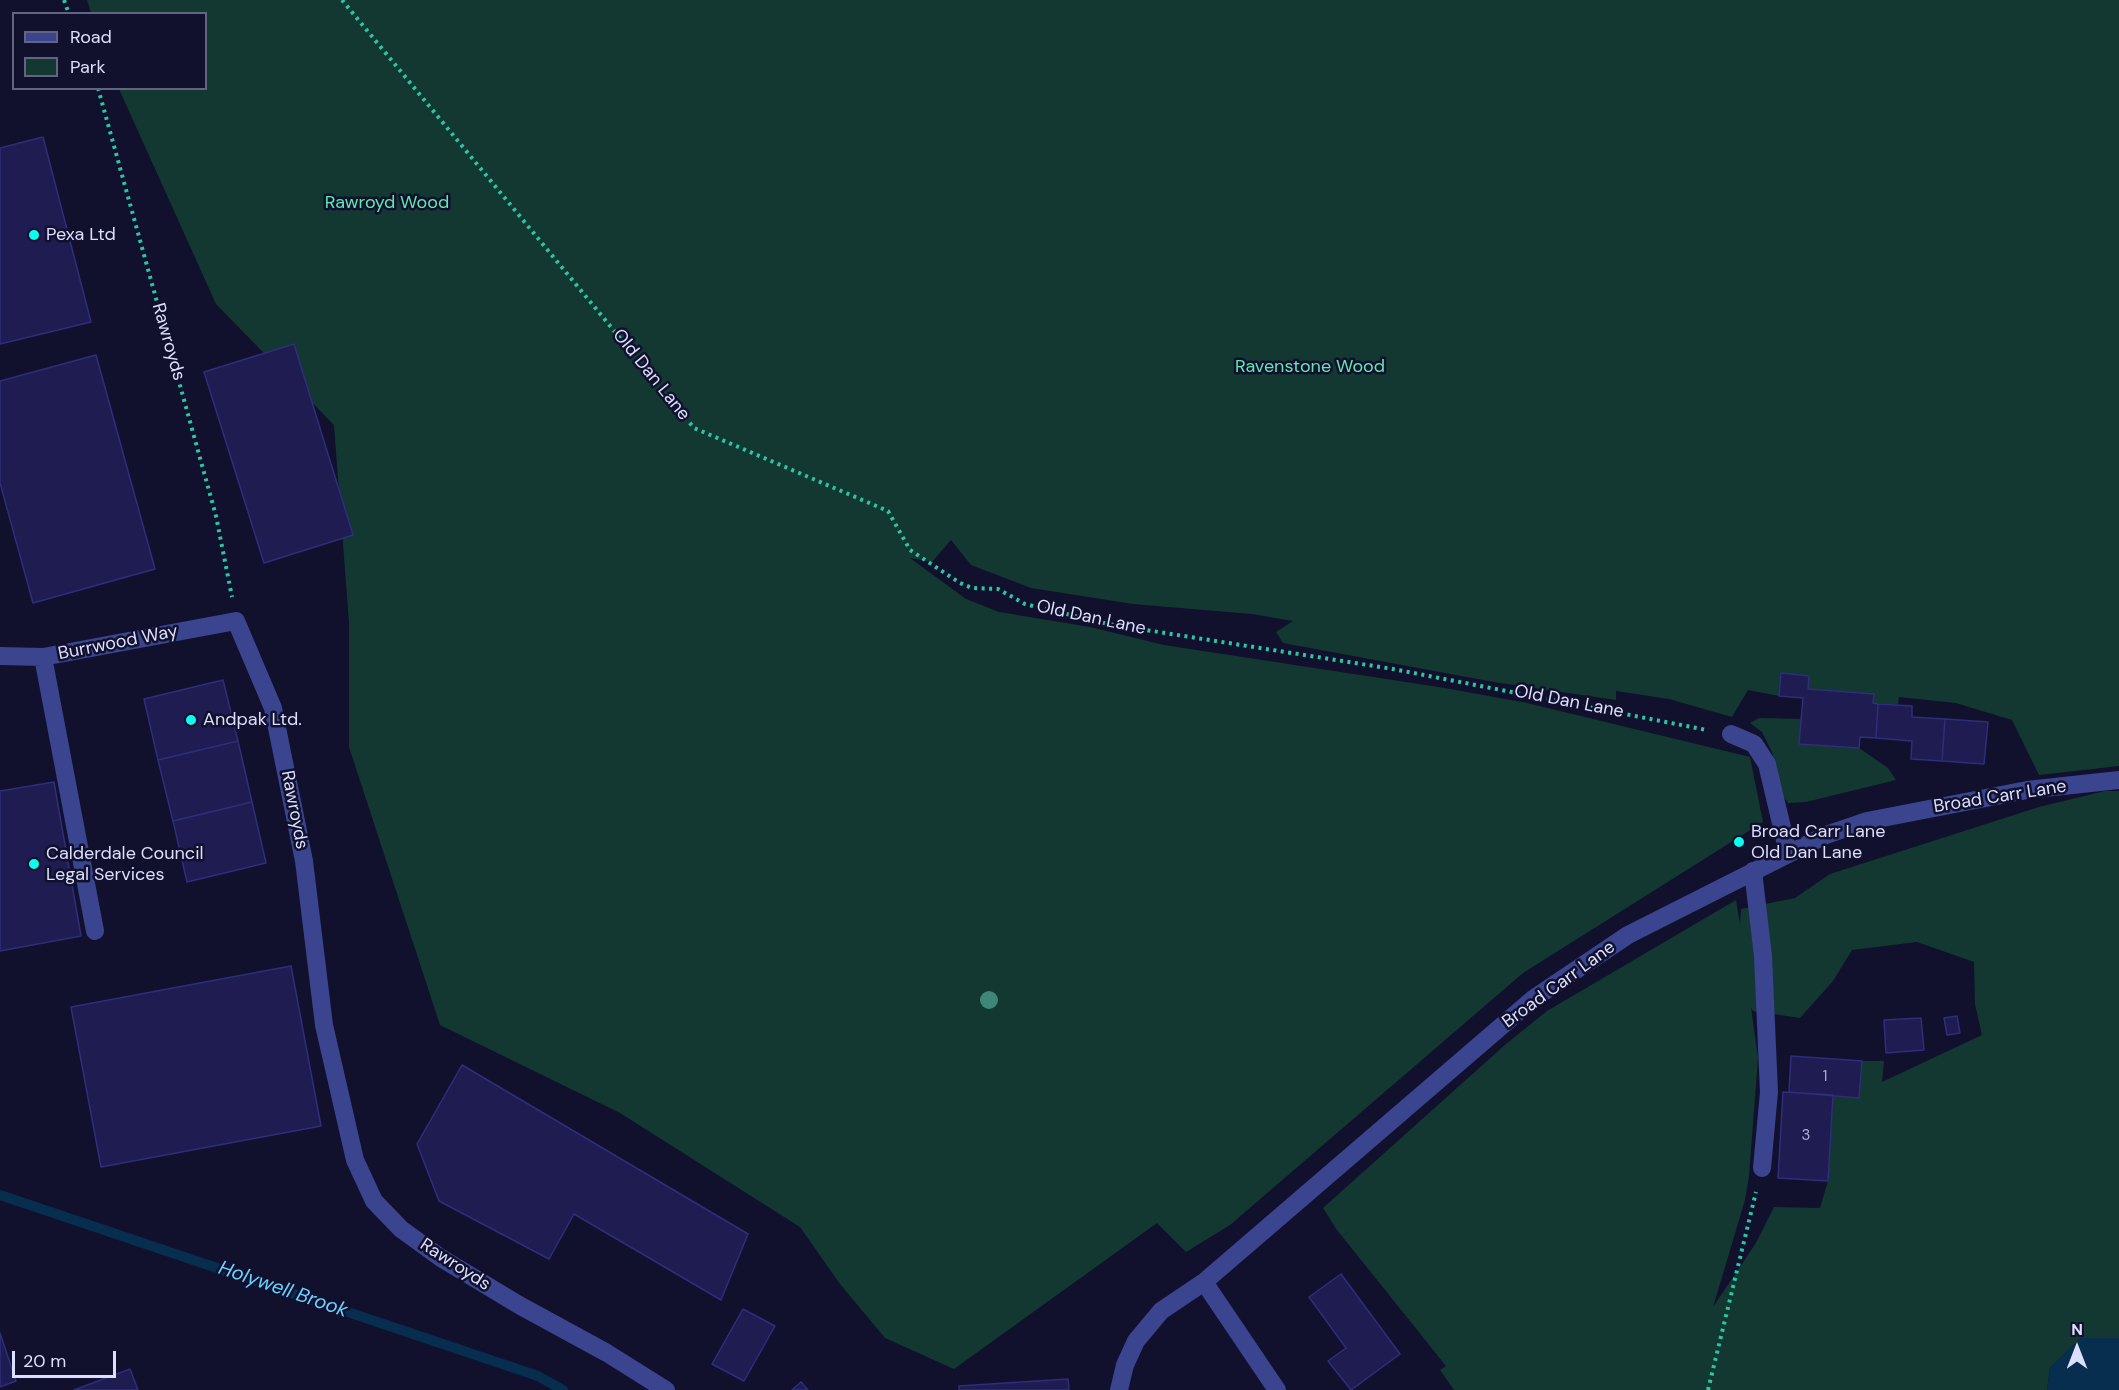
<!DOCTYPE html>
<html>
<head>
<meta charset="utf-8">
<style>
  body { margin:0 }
  #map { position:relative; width:2119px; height:1390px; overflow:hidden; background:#11112e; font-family:"DM Sans",sans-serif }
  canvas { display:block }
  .legend { position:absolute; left:12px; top:12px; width:195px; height:78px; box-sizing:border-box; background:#11112e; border:2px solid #636382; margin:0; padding:8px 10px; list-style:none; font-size:18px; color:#dddfff }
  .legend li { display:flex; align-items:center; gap:12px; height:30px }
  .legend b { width:30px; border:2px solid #636382 }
  .north { position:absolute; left:2047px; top:1318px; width:60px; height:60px; -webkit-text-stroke:4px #11112e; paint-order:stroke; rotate:0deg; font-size:16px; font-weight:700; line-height:24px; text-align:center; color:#dddfff }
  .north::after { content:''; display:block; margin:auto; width:21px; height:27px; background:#dddfff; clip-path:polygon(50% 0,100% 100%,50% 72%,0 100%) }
  .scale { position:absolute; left:12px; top:1351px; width:104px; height:27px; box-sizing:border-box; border:3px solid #dddfff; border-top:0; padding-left:8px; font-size:18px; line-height:21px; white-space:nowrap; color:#dddfff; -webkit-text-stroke:4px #11112e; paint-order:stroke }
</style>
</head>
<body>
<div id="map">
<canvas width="2119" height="1390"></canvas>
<ul class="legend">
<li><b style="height:8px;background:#3a448f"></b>Road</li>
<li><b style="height:16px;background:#133831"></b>Park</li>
</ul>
<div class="north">N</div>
<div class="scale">20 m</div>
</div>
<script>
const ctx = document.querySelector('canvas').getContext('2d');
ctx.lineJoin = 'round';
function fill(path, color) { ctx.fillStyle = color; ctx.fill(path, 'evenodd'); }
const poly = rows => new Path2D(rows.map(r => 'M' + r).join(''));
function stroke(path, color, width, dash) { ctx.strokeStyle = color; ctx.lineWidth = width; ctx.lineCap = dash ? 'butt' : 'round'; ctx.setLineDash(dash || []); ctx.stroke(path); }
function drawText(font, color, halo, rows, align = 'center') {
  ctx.font = font + ' "DM Sans",sans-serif'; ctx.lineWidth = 5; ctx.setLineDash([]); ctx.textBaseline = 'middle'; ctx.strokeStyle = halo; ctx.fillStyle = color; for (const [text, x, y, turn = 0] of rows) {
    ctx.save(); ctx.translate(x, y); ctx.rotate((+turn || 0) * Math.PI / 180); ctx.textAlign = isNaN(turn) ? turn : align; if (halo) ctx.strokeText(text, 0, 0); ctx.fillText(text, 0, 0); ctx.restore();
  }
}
fill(poly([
  [87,0,2119,0,2119,766,2039,775,2012,720,1956,703,1899,697,1898,705,1873,703,1874,694,1808,689,1809,676,1781,674,1779,696,1748,690,1732,717,1669,699,1616,691,1616,700,1494,682,1283,643,1276,632,1293,621,1252,614,1133,604,1031,588,971,565,951,540,932,562,910,558,966,599,999,612,1090,627,1164,645,1445,688,1527,703,1750,757,1763,822,1523,973,1230,1225,1186,1252,1157,1223,954,1369,885,1338,840,1284,800,1227,620,1113,440,1025,349,747,349,623,334,425,216,304,119,89,206,88,206,14,91,13],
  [1759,718,1801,719,1799,744,1859,748,1888,768,1896,780,1806,802,1788,803,1782,794,1772,752,1762,732,1750,723],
  [2105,791,2119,791,2119,1338,2081,1338,2050,1368,2047,1390,1454,1390,1440,1370,1446,1366,1337,1230,1323,1208,1506,1044,1547,1011,1736,900,1740,924,1741,909,1795,898,1830,874,2039,807],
  [1917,942,1974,962,1975,1004,1982,1035,1882,1082,1884,1061,1862,1061,1859,1097,1833,1095,1828,1181,1820,1208,1774,1207,1756,1243,1713,1307,1745,1200,1749,1176,1758,1058,1751,1007,1753,1011,1800,1018,1833,981,1852,950]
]), '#133831');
fill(poly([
  [2081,1338,2119,1338,2119,1390,2047,1390,2050,1368]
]), '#082e4f');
stroke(poly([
  [0,1195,538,1376,563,1390]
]), '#082e4f', 10);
const building = poly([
  [43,137,91,322,0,344,0,148,43,137],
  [294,344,353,535,264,563,204,372,294,344],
  [96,355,155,569,33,603,0,483,0,381,96,355],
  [1781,673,1809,676,1808,689,1874,694,1873,703,1878,704,1876,738,1860,737,1859,748,1799,744,1803,698,1779,696,1781,673],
  [223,680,238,741,158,760,144,699,223,680],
  [1878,704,1912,706,1912,717,1945,719,1942,761,1911,759,1912,741,1876,738,1878,704],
  [1945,719,1988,722,1984,764,1942,761,1945,719],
  [238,741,252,802,173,821,158,760,238,741],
  [54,782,81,936,0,951,0,791,54,782],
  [252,802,266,863,187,882,173,821,252,802],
  [291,966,321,1126,101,1167,71,1007,291,966],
  [1957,1016,1960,1033,1947,1035,1944,1018,1957,1016],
  [1921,1018,1924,1050,1886,1053,1884,1020,1921,1018],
  [1791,1056,1862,1061,1859,1098,1789,1092,1791,1056],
  [462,1065,748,1234,721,1300,574,1214,549,1259,439,1201,417,1144,462,1065],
  [1783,1092,1833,1095,1828,1181,1778,1178,1783,1092],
  [1341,1274,1400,1354,1351,1390,1328,1361,1346,1348,1309,1297,1341,1274],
  [743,1309,775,1326,744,1381,712,1364,743,1309],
  [0,1333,16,1381,0,1387,0,1333],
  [130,1369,138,1390,74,1390,130,1369],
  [1068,1379,1069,1390,959,1390,959,1386,1068,1379],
  [801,1382,808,1390,792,1390,801,1382]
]);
fill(building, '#1e1c50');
stroke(building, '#2f2d7d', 1.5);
stroke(poly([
  [64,0,69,14],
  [342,0,694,428,888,511,910,550,960,583,972,588,998,589,1025,604,1108,624,1393,669,1707,730],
  [98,88,216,516,232,597],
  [1708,1390,1756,1192]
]), '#2bc6a3', 4, [3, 4.5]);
stroke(poly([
  [0,656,43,657,236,621,273,708,304,861,324,1025,355,1160,374,1201,401,1229,441,1258,519,1305,607,1353,666,1390],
  [43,657,95,931],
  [1731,734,1754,744,1767,764,1788,853],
  [1753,871,1763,956,1769,1092,1762,1168],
  [1204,1282,1277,1390],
  [1119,1390,1125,1365,1136,1341,1161,1311,1204,1282,1533,999,1628,935,1826,835,1867,821,2027,790,2119,780]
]), '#3a448f', 18);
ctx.fillStyle = '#3e8776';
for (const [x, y] of [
  [989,1000]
]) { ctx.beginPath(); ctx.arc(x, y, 9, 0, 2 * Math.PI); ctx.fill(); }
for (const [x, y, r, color] of [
  [34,235,6,"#09ffef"],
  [191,720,6,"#09ffef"],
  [1739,842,6,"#09ffef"],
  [34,864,6,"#09ffef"]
]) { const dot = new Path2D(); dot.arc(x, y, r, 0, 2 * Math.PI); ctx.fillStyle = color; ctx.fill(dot); stroke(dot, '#11112e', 2); }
drawText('15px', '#adaed3', null, [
  ["1",1825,1077],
  ["3",1806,1136]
]);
drawText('18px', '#62e7b0', '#11112e', [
  ["Rawroyd Wood",387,203],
  ["Ravenstone Wood",1310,367]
]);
drawText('18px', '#dddfff', '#11112e', [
  ["Pexa Ltd",46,235],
  ["Andpak Ltd.",203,720],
  ["Broad Carr Lane",1751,832],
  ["Old Dan Lane",1751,853],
  ["Calderdale Council",46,854],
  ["Legal Services",46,875]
], 'left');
drawText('18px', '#dddfff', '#11112e', [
  ["Rawroyds",168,342,74],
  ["Old Dan Lane",651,375,51],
  ["Old Dan Lane",1091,618,12],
  ["Burrwood Way",118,643,-11],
  ["Old Dan Lane",1569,702,11],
  ["Broad Carr Lane",2000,797,-9],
  ["Rawroyds",294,810,79],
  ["Broad Carr Lane",1559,985,-36],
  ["Rawroyds",455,1265,33]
]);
drawText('italic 20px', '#6bd3ff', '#11112e', [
  ["Holywell Brook",283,1290,19]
]);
</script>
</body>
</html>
